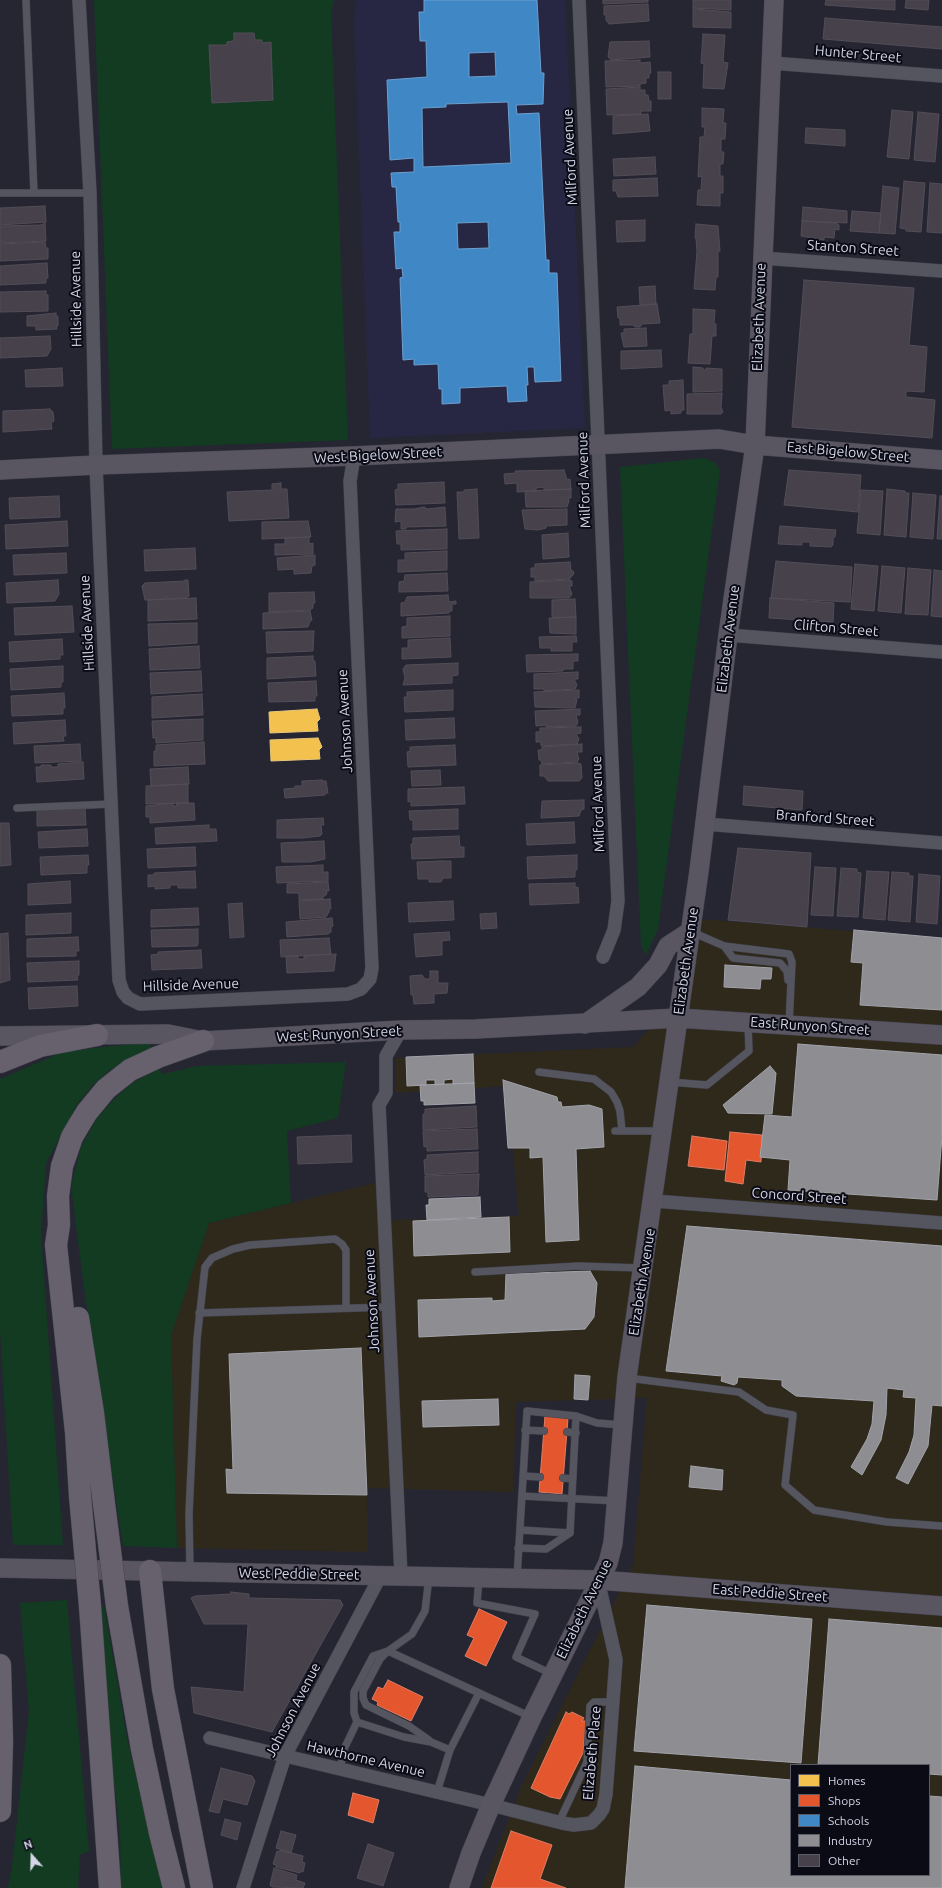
<!DOCTYPE html>
<html>
<head>
<meta charset="utf-8">
<style>
  body { margin:0 }
  #map { position:relative; width:942px; height:1888px; overflow:hidden; background:#262632; font-family:Ubuntu,sans-serif }
  canvas { display:block }
  .legend { position:absolute; left:790px; top:1764px; width:140px; height:112px; box-sizing:border-box; background:#0b0b16; border:1px solid #5b5c69; margin:0; padding:5px 7px; list-style:none; font-size:12px; color:#d4d5e6 }
  .legend li { display:flex; align-items:center; gap:8px; height:20px }
  .legend b { width:20px; border:1px solid #5b5c69 }
  .north { position:absolute; left:12px; top:1836px; width:40px; height:40px; -webkit-text-stroke:3px #0b0b16; paint-order:stroke; rotate:340deg; font-size:11px; font-weight:700; line-height:16px; text-align:center; color:#d4d5e6 }
  .north::after { content:''; display:block; margin:auto; width:14px; height:18px; background:#d4d5e6; clip-path:polygon(50% 0,100% 100%,50% 72%,0 100%) }
</style>
</head>
<body>
<div id="map">
<canvas width="942" height="1888"></canvas>
<ul class="legend">
<li><b style="height:11px;background:#f2c14e"></b>Homes</li>
<li><b style="height:11px;background:#e4572e"></b>Shops</li>
<li><b style="height:11px;background:#3f88c5"></b>Schools</li>
<li><b style="height:11px;background:#8d8d92"></b>Industry</li>
<li><b style="height:11px;background:#46414a"></b>Other</li>
</ul>
<div class="north">N</div>
</div>
<script>
const ctx = document.querySelector('canvas').getContext('2d');
ctx.lineJoin = 'round';
function fill(path, color) { ctx.fillStyle = color; ctx.fill(path, 'evenodd'); }
const poly = rows => new Path2D(rows.map(r => 'M' + r).join(''));
function stroke(path, color, width, dash) { ctx.strokeStyle = color; ctx.lineWidth = width; ctx.lineCap = dash ? 'butt' : 'round'; ctx.setLineDash(dash || []); ctx.stroke(path); }
function drawText(font, color, halo, rows, align = 'center') {
  ctx.font = font + ' Ubuntu,sans-serif'; ctx.lineWidth = 4; ctx.setLineDash([]); ctx.textBaseline = 'middle'; ctx.strokeStyle = halo; ctx.fillStyle = color; for (const [text, x, y, turn = 0] of rows) {
    ctx.save(); ctx.translate(x, y); ctx.rotate((+turn || 0) * Math.PI / 180); ctx.textAlign = isNaN(turn) ? turn : align; if (halo) ctx.strokeText(text, 0, 0); ctx.fillText(text, 0, 0); ctx.restore();
  }
}
fill(poly([
  [356,0,565,0,585,428,370,438,354,22]
]), '#272743');
fill(poly([
  [686,918,942,938,942,1888,482,1888,521,1787,633,1565,647,1398,516,1402,513,1492,367,1488,368,1552,177,1548,171,1335,209,1223,386,1180,388,1220,519,1216,507,1086,395,1093,396,1058,633,1047,675,1000],
  [791,1765,929,1765,929,1875,791,1875]
]), '#2f291c');
fill(poly([
  [94,0,334,0,331,12,348,440,112,449],
  [704,458,715,463,720,470,658,929,646,955,641,947,620,467],
  [133,1044,150,1044,151,1049,130,1058,110,1070,93,1085,78,1103,46,1163,41,1234,63,1545,13,1545,0,1331,0,1079,65,1051],
  [346,1062,338,1118,287,1131,291,1203,209,1223,171,1335,177,1548,123,1546,84,1288,71,1186,81,1147,97,1118,113,1100,131,1084,159,1069,163,1074,197,1066],
  [67,1600,89,1851,80,1855,78,1888,8,1888,12,1866,29,1711,20,1603],
  [94,1606,104,1606,127,1738,162,1888,121,1888,120,1833]
]), '#123b22');
const homes = poly([
  [317,709,320,719,317,722,318,731,270,733,269,712,317,709],
  [318,738,322,747,319,750,320,759,271,761,270,740,318,738]
]);
fill(homes, '#f2c14e');
stroke(homes, '#e9c77c', 1);
const shops = poly([
  [730,1132,762,1135,761,1162,746,1160,743,1184,725,1181,730,1132],
  [692,1136,727,1141,724,1170,688,1166,692,1136],
  [545,1416,568,1418,562,1494,539,1492,545,1416],
  [479,1609,507,1622,486,1666,465,1656,474,1638,467,1635,479,1609],
  [388,1680,423,1697,411,1721,377,1705,378,1702,372,1699,378,1687,383,1689,388,1680],
  [566,1712,569,1714,572,1712,584,1718,582,1721,586,1721,583,1753,560,1799,550,1797,531,1788,566,1712],
  [353,1793,379,1800,373,1823,348,1815,353,1793],
  [511,1831,552,1845,540,1879,566,1888,491,1888,511,1831]
]);
fill(shops, '#e4572e');
stroke(shops, '#df7d65', 1);
const schools = poly([
  [424,0,537,0,541,73,544,73,543,104,516,105,517,114,539,113,546,260,549,260,549,273,557,273,561,381,535,382,534,367,527,367,528,385,526,385,527,401,508,402,507,386,460,388,460,403,442,404,442,389,439,389,438,364,414,365,414,359,403,360,400,278,403,277,402,268,396,269,394,232,400,232,400,222,398,222,396,187,392,187,391,173,414,172,414,158,390,160,387,80,427,77,426,41,420,41,419,12,424,12,424,0],
  [495,52,496,76,469,77,469,53,495,52],
  [508,102,511,163,423,167,422,108,446,107,446,104,508,102],
  [488,222,489,248,458,249,457,223,488,222]
]);
fill(schools, '#3f88c5');
stroke(schools, '#6c9fcf', 1);
const industry = poly([
  [854,930,942,938,942,1010,860,1005,863,963,851,962,854,930],
  [725,965,772,968,771,979,761,979,760,989,724,987,725,965],
  [798,1044,942,1055,942,1136,937,1200,788,1190,790,1160,760,1157,765,1115,792,1117,798,1044],
  [473,1054,474,1083,453,1084,453,1079,444,1080,444,1084,435,1085,435,1080,426,1080,426,1085,407,1086,406,1057,473,1054],
  [770,1066,776,1073,772,1114,728,1113,723,1105,770,1066],
  [503,1080,557,1097,558,1102,561,1102,562,1107,589,1105,602,1109,604,1147,576,1149,579,1240,546,1242,543,1157,530,1158,530,1148,508,1148,503,1080],
  [474,1083,475,1103,424,1105,424,1101,421,1101,420,1085,474,1083],
  [480,1197,481,1217,427,1220,426,1205,429,1205,429,1199,480,1197],
  [509,1217,510,1252,414,1256,413,1221,509,1217],
  [687,1226,942,1246,942,1406,932,1405,928,1446,908,1484,896,1478,909,1452,914,1435,916,1398,903,1397,904,1390,887,1388,886,1415,881,1440,862,1475,851,1467,867,1439,872,1424,874,1401,796,1396,782,1386,782,1380,738,1377,737,1383,734,1385,721,1381,722,1376,666,1371,687,1226],
  [590,1271,597,1283,594,1317,585,1329,419,1337,418,1300,492,1298,492,1301,505,1300,506,1274,590,1271],
  [361,1348,367,1495,227,1493,226,1469,233,1470,229,1354,361,1348],
  [575,1375,590,1376,588,1400,574,1399,575,1375],
  [498,1399,499,1425,423,1427,422,1401,498,1399],
  [691,1466,723,1470,722,1490,689,1487,691,1466],
  [647,1605,812,1619,801,1763,634,1751,647,1605],
  [829,1619,942,1628,942,1775,929,1774,929,1765,818,1765,829,1619],
  [635,1766,791,1780,791,1875,929,1875,929,1796,942,1797,942,1888,625,1888,635,1766]
]);
fill(industry, '#8d8d92');
stroke(industry, '#a2a3ab', 1);
const building = poly([
  [603,0,648,0,648,2,603,4,603,0],
  [693,0,731,0,731,10,693,8,693,0],
  [826,0,895,0,895,10,825,5,826,0],
  [906,0,929,0,928,10,905,8,906,0],
  [648,4,649,21,609,24,606,20,606,15,604,15,604,6,648,4],
  [693,9,731,12,731,28,693,27,693,9],
  [825,18,942,27,942,49,823,39,825,18],
  [234,33,254,33,255,40,262,40,262,43,271,42,273,100,212,103,209,45,227,45,227,42,233,41,234,39,234,33],
  [703,34,725,35,723,62,728,63,724,89,703,88,704,64,701,63,703,34],
  [649,41,650,57,611,60,608,57,610,42,649,41],
  [640,60,640,63,650,62,651,73,649,74,649,78,646,78,646,83,640,84,640,86,606,87,605,61,640,60],
  [658,72,671,72,671,99,658,99,658,72],
  [640,87,640,90,645,90,645,95,648,95,649,101,651,101,651,111,641,111,641,114,607,115,606,89,640,87],
  [702,108,724,109,723,123,726,123,725,139,721,139,721,152,724,152,723,164,720,164,720,176,723,176,723,193,720,193,720,206,697,205,698,190,701,190,702,176,698,177,700,137,704,137,705,127,702,127,702,108],
  [892,110,913,112,909,159,887,157,892,110],
  [918,112,939,114,935,162,914,160,918,112],
  [648,114,650,131,613,134,613,116,648,114],
  [806,128,845,130,845,146,805,143,806,128],
  [655,157,656,174,614,176,613,159,655,157],
  [657,178,658,196,618,197,616,191,613,191,613,180,657,178],
  [904,181,925,183,921,232,906,231,906,229,900,228,904,181],
  [930,183,942,184,942,233,927,232,930,183],
  [883,186,899,188,895,234,879,233,883,186],
  [45,206,46,222,0,225,0,208,45,206],
  [803,207,847,211,847,223,802,221,803,207],
  [852,211,881,213,879,233,850,231,852,211],
  [645,220,645,241,617,242,616,221,645,220],
  [802,221,836,223,839,225,839,230,835,229,834,238,824,237,824,240,801,236,802,221],
  [45,223,46,241,0,243,0,226,41,225,45,223],
  [696,224,718,226,720,251,718,251,718,277,716,277,715,290,694,289,697,251,696,239,695,238,696,224],
  [45,242,46,248,48,248,48,259,0,261,0,244,45,242],
  [47,263,48,278,46,278,46,283,0,285,0,266,47,263],
  [804,280,914,288,909,345,927,347,924,392,906,391,906,397,935,400,932,438,792,427,804,280],
  [655,286,656,304,640,305,639,287,655,286],
  [46,291,46,295,48,295,48,311,0,312,0,292,46,291],
  [657,304,660,323,642,324,640,327,635,327,633,325,620,325,620,318,618,318,617,307,657,304],
  [693,309,715,310,714,324,716,324,716,336,712,336,710,364,688,363,690,334,693,334,693,309],
  [56,313,56,316,58,316,58,326,56,326,57,329,36,330,36,326,27,326,27,316,56,313],
  [646,328,647,346,624,347,621,333,624,333,624,329,646,328],
  [50,336,51,349,47,356,0,358,0,338,50,336],
  [661,350,662,367,621,369,621,351,661,350],
  [693,367,703,368,703,370,706,370,706,368,722,369,722,391,693,392,693,367],
  [62,368,63,386,26,387,25,370,62,368],
  [683,380,684,410,681,410,681,413,671,414,671,410,665,411,663,385,669,385,669,381,683,380],
  [722,393,721,407,723,412,721,414,687,414,687,394,722,393],
  [50,409,53,412,54,421,51,423,52,429,3,432,3,411,50,409],
  [564,470,567,480,570,479,571,489,544,490,544,487,536,488,536,491,517,492,517,483,505,484,504,474,516,473,515,471,564,470],
  [789,470,861,475,858,512,784,505,789,470],
  [444,482,445,503,396,505,395,490,398,489,398,484,444,482],
  [281,483,281,489,287,489,289,518,229,521,227,492,272,490,272,484,281,483],
  [477,489,479,538,459,539,457,492,464,492,464,490,477,489],
  [571,489,571,498,568,498,569,501,567,507,526,507,525,491,571,489],
  [887,489,905,491,905,493,909,493,906,537,884,535,887,489],
  [861,490,883,491,880,535,857,533,861,490],
  [913,493,936,495,933,539,910,537,913,493],
  [59,496,60,517,10,519,9,498,59,496],
  [940,496,942,496,942,539,937,539,940,496],
  [424,507,427,509,445,507,446,526,406,527,406,529,401,529,401,521,395,522,396,509,414,509,424,507],
  [567,509,567,525,546,526,546,528,538,530,525,529,522,510,567,509],
  [67,521,68,546,6,549,5,525,67,521],
  [308,521,311,537,262,539,262,522,308,521],
  [780,526,836,530,835,537,833,538,833,545,831,547,810,546,810,542,802,542,802,545,778,544,780,526],
  [447,529,447,549,401,550,401,544,397,544,396,531,447,529],
  [568,533,569,557,543,559,542,535,568,533],
  [309,537,309,544,313,543,313,554,275,555,275,544,285,544,285,538,309,537],
  [195,548,196,569,145,571,144,550,195,548],
  [447,551,447,570,398,572,398,560,405,560,405,553,447,551],
  [66,553,67,573,14,575,13,555,66,553],
  [315,555,315,565,312,566,311,573,294,574,294,569,278,570,277,558,315,555],
  [776,561,852,567,850,602,771,598,776,561],
  [570,562,571,570,574,572,573,575,569,579,535,581,535,577,531,577,531,568,535,568,535,564,570,562],
  [855,564,878,566,874,611,851,609,855,564],
  [882,566,905,568,901,613,878,611,882,566],
  [908,568,931,570,928,615,905,614,908,568],
  [934,570,942,571,942,617,931,616,934,570],
  [447,573,448,591,399,592,399,582,404,581,405,575,447,573],
  [58,580,59,594,55,601,7,603,6,583,58,580],
  [185,580,188,580,189,596,186,598,166,599,166,596,164,599,145,600,142,586,145,583,185,581,185,580],
  [570,580,572,581,572,586,569,586,572,594,569,598,530,598,530,582,570,580],
  [314,592,315,603,313,603,313,608,310,610,269,612,269,593,314,592],
  [448,595,449,602,456,601,456,604,452,604,452,611,449,611,449,613,401,616,401,603,405,602,407,597,448,595],
  [196,598,197,619,148,621,148,600,196,598],
  [770,598,834,603,833,622,769,618,770,598],
  [575,599,576,617,553,618,552,616,552,600,575,599],
  [72,606,74,632,15,635,14,608,72,606],
  [310,611,312,620,310,621,308,627,263,629,263,613,310,611],
  [450,616,450,636,402,638,402,627,407,626,407,618,450,616],
  [576,617,576,634,550,633,549,618,576,617],
  [197,623,197,643,149,646,148,624,197,623],
  [314,631,313,651,267,653,266,632,314,631],
  [576,636,577,642,572,642,572,651,551,651,551,648,540,648,539,637,576,636],
  [450,638,451,657,402,659,402,648,408,648,408,640,450,638],
  [62,639,63,655,60,655,60,659,10,662,9,642,62,639],
  [199,646,200,668,150,670,149,649,199,646],
  [578,654,578,661,573,661,573,669,563,669,563,671,527,672,526,655,578,654],
  [313,656,313,661,315,661,316,676,267,679,267,658,313,656],
  [458,663,458,675,452,676,452,683,403,685,405,678,403,669,406,665,458,663],
  [63,666,63,682,61,682,61,687,11,690,10,669,63,666],
  [201,671,202,691,151,694,150,673,201,671],
  [578,672,578,679,574,679,577,685,575,689,544,691,544,689,534,689,534,674,578,672],
  [316,681,317,696,315,696,315,701,269,702,268,683,316,681],
  [453,690,453,710,405,712,404,697,407,697,407,692,453,690],
  [579,690,579,698,575,698,577,700,575,708,535,707,534,692,579,690],
  [64,693,65,708,63,708,63,714,12,716,11,696,64,693],
  [202,694,203,715,152,718,152,697,202,694],
  [580,709,580,715,576,715,578,722,576,726,546,727,546,725,536,726,535,711,580,709],
  [454,718,455,738,406,740,405,720,454,718],
  [203,719,203,740,156,743,156,738,153,738,152,721,203,719],
  [65,720,66,736,63,736,64,741,14,744,13,723,65,720],
  [581,727,581,733,576,734,579,739,577,744,541,746,541,742,536,742,536,732,540,732,540,728,581,727],
  [204,742,205,764,154,766,154,751,156,751,156,745,204,742],
  [80,744,81,761,35,763,34,746,80,744],
  [582,744,582,752,577,752,579,759,577,762,542,764,541,760,539,760,538,750,542,750,542,747,582,744],
  [455,745,456,765,408,767,407,752,410,751,410,747,455,745],
  [83,762,84,779,37,782,36,767,41,767,41,765,51,765,51,767,58,767,58,764,83,762],
  [578,763,581,764,582,778,579,781,548,781,544,776,540,776,540,765,578,763],
  [188,767,189,784,151,786,150,769,188,767],
  [440,770,441,785,412,786,411,771,440,770],
  [322,780,322,781,326,781,328,793,325,793,325,795,285,798,284,789,295,788,295,786,302,786,302,781,322,780],
  [188,784,188,803,146,804,146,786,188,784],
  [744,786,803,791,802,810,743,805,744,786],
  [464,787,465,804,411,806,411,801,408,802,408,789,464,787],
  [584,800,584,809,581,810,579,816,541,818,542,801,584,800],
  [173,803,173,806,176,806,177,803,194,803,195,820,150,823,150,817,146,817,146,806,173,803],
  [85,807,86,825,37,826,37,810,85,807],
  [458,809,458,829,413,830,413,820,410,820,409,811,458,809],
  [323,818,324,825,321,825,322,834,320,836,303,838,277,838,277,820,323,818],
  [574,822,575,843,527,845,526,824,574,822],
  [0,823,9,823,11,865,0,866,0,823],
  [209,825,209,829,216,829,217,841,156,844,155,828,209,825],
  [87,829,88,846,39,848,38,832,87,829],
  [459,836,460,847,464,847,464,857,412,859,411,844,413,844,413,838,459,836],
  [324,841,325,859,310,862,282,862,281,843,324,841],
  [195,847,196,866,148,868,147,849,195,847],
  [738,848,811,853,807,927,728,920,738,848],
  [88,855,89,865,87,865,87,873,41,875,40,857,88,855],
  [577,855,577,870,575,870,575,877,528,879,527,857,577,855],
  [440,861,451,861,451,878,443,878,441,882,429,882,429,879,418,879,417,862,440,861],
  [323,865,323,872,328,872,328,881,277,883,276,867,323,865],
  [815,867,836,868,833,916,811,915,815,867],
  [841,868,857,869,857,872,861,873,858,917,837,916,841,868],
  [195,871,196,888,178,888,178,885,170,885,170,888,155,889,155,886,148,887,148,875,154,875,154,873,195,871],
  [867,871,889,872,885,920,863,918,867,871],
  [892,872,909,873,909,876,913,876,910,922,888,920,892,872],
  [919,874,940,876,937,924,916,922,919,874],
  [70,881,71,903,28,905,28,884,70,881],
  [328,882,329,891,326,891,327,894,323,897,323,899,299,900,299,893,287,893,287,884,328,882],
  [575,883,575,888,578,887,579,903,530,905,529,884,575,883],
  [330,899,331,909,329,909,329,912,326,917,300,919,299,901,330,899],
  [453,901,454,920,409,922,408,903,453,901],
  [242,903,244,937,230,938,228,904,242,903],
  [198,908,199,925,151,927,151,910,198,908],
  [71,913,71,933,26,935,26,915,71,913],
  [496,913,497,928,481,929,480,914,496,913],
  [332,918,333,926,331,927,331,932,328,934,287,937,286,922,332,918],
  [198,929,198,944,197,946,152,947,151,930,198,929],
  [449,932,450,940,442,941,442,955,416,957,414,934,449,932],
  [8,933,10,980,0,983,0,934,8,933],
  [78,937,79,951,76,951,76,956,27,957,27,939,78,937],
  [329,938,331,954,281,957,280,940,329,938],
  [201,950,202,968,152,970,151,955,158,954,158,952,201,950],
  [336,954,334,971,287,973,286,956,298,956,298,959,304,959,304,956,336,954],
  [79,961,79,975,77,976,78,980,28,982,27,963,79,961],
  [430,971,438,971,438,983,448,983,447,993,434,994,434,1003,414,1004,413,995,411,995,410,976,422,975,425,979,430,979,430,971],
  [77,986,78,1006,29,1009,28,988,77,986],
  [476,1106,477,1127,423,1130,423,1114,425,1114,425,1109,476,1106],
  [477,1129,478,1149,427,1151,427,1146,424,1147,423,1131,477,1129],
  [351,1135,352,1162,298,1164,297,1137,351,1135],
  [478,1152,478,1172,425,1175,424,1160,427,1159,427,1155,478,1152],
  [479,1174,478,1195,428,1197,428,1192,425,1192,425,1176,479,1174],
  [231,1592,249,1594,249,1598,340,1600,343,1605,272,1732,194,1713,191,1687,244,1692,248,1624,204,1624,191,1598,195,1596,231,1594,231,1592],
  [221,1768,252,1776,255,1781,247,1805,223,1799,219,1813,209,1811,221,1768],
  [225,1819,241,1823,237,1840,221,1835,225,1819],
  [281,1831,296,1835,291,1853,276,1848,281,1831],
  [368,1844,394,1853,383,1886,357,1878,368,1844],
  [280,1850,303,1856,302,1862,305,1863,303,1872,301,1871,300,1873,276,1867,276,1865,273,1864,277,1851,280,1852,280,1850],
  [274,1868,297,1875,296,1880,305,1883,303,1888,272,1887,270,1885,274,1868]
]);
fill(building, '#46414a');
stroke(building, '#524d57', 1);
const lane = poly([
  [26,0,34,193],
  [0,193,90,193],
  [17,808,112,804],
  [692,932,724,946,789,954,792,962,789,1025],
  [724,946,733,958,780,963,787,971,788,980],
  [539,1072,594,1079,611,1092,617,1102,620,1111,622,1131],
  [670,1082,707,1085,749,1051,748,1024],
  [615,1131,661,1131],
  [475,1272,578,1266,642,1268],
  [199,1313,388,1307],
  [628,1378,739,1392,766,1410,793,1415,785,1485,814,1510,887,1522,942,1526],
  [525,1430,544,1431],
  [567,1432,576,1433],
  [523,1476,540,1477],
  [563,1478,573,1479],
  [522,1496,617,1501],
  [520,1530,570,1533,576,1416,597,1423,622,1425],
  [518,1548,546,1549,570,1533],
  [190,1571,189,1514,197,1339,205,1267,212,1258,233,1249,250,1245,335,1239,342,1244,346,1250,346,1308],
  [429,1577,425,1611,412,1634,388,1651,380,1659,363,1691,363,1698,366,1705,409,1726,429,1740],
  [479,1578,477,1603,535,1614,516,1657,552,1674],
  [517,1578,527,1411,576,1416],
  [479,1693,531,1717],
  [340,1769,344,1749,357,1722,354,1713,354,1692,373,1656,388,1651,479,1693,450,1750,431,1742,404,1737,357,1722],
  [437,1792,450,1750],
  [559,1822,587,1762,590,1706,594,1702,613,1702]
]);
const street = poly([
  [79,0,90,193,96,465,119,980,123,992,128,998,140,1004,348,994,361,989,370,979,372,968,350,481,354,456],
  [579,0,618,901,614,930,603,957],
  [771,63,942,76],
  [762,258,942,271],
  [728,635,942,652],
  [705,824,942,843],
  [654,1201,942,1223],
  [401,1576,379,1105,386,1093,386,1056,401,1030],
  [210,1738,491,1805,562,1823,574,1825,591,1823,599,1815,603,1809,606,1794,616,1660,598,1580],
  [243,1888,285,1756,381,1575]
]);
const secondary = poly([
  [0,470,96,465,354,456,719,439,755,445,942,460],
  [585,1024,638,987,658,965,668,946,691,931],
  [0,1036,168,1034,203,1041,401,1030,476,1029,678,1018,942,1035],
  [0,1568,598,1580,942,1606],
  [459,1888,471,1853,491,1805,532,1717,608,1563,613,1543,627,1377,699,871,728,635,755,445,774,0]
]);
const highway = poly([
  [0,1062,40,1046,97,1035],
  [78,1318,93,1413,103,1496],
  [80,1496,76,1432,56,1245,59,1225,58,1196,62,1166,72,1137,79,1125,87,1112,106,1089,130,1070,158,1057,203,1041],
  [150,1571,163,1689,202,1888],
  [90,1606,110,1888],
  [117,1606,142,1749,160,1833,174,1888],
  [0,1665,2,1742,0,1811]
]);
stroke(lane, '#43434f', 8);
stroke(street, '#43434f', 14);
stroke(secondary, '#43434f', 20);
stroke(highway, '#43434f', 23);
stroke(lane, '#55555f', 7);
stroke(street, '#55555f', 13);
stroke(secondary, '#595662', 19);
stroke(highway, '#67606d', 22);
const highwayBridge = poly([
  [80,1496,90,1606],
  [103,1496,117,1606]
]);
stroke(highwayBridge, '#43434f', 23, []);
stroke(highwayBridge, '#67606d', 22);
drawText('14px', '#d4d5e6', '#0b0b16', [
  ["Hunter Street",858,54,5],
  ["Milford Avenue",570,157,-93],
  ["Stanton Street",853,248,4],
  ["Hillside Avenue",76,299,-91],
  ["Elizabeth Avenue",759,317,-88],
  ["East Bigelow Street",848,452,5],
  ["West Bigelow Street",378,455,-3],
  ["Milford Avenue",584,480,-92],
  ["Hillside Avenue",87,623,-93],
  ["Clifton Street",836,628,5],
  ["Elizabeth Avenue",728,639,-83],
  ["Johnson Avenue",345,721,-93],
  ["Milford Avenue",598,804,-92],
  ["Branford Street",825,818,4],
  ["Elizabeth Avenue",686,961,-82],
  ["Hillside Avenue",191,985,-2],
  ["East Runyon Street",810,1026,4],
  ["West Runyon Street",339,1034,-3],
  ["Concord Street",799,1196,4],
  ["Elizabeth Avenue",642,1282,-81],
  ["Johnson Avenue",372,1301,-93],
  ["West Peddie Street",299,1574,1],
  ["East Peddie Street",770,1593,4],
  ["Elizabeth Avenue",584,1609,-64],
  ["Johnson Avenue",293,1710,-63],
  ["Elizabeth Place",592,1753,-85],
  ["Hawthorne Avenue",366,1759,13]
]);
</script>
</body>
</html>
